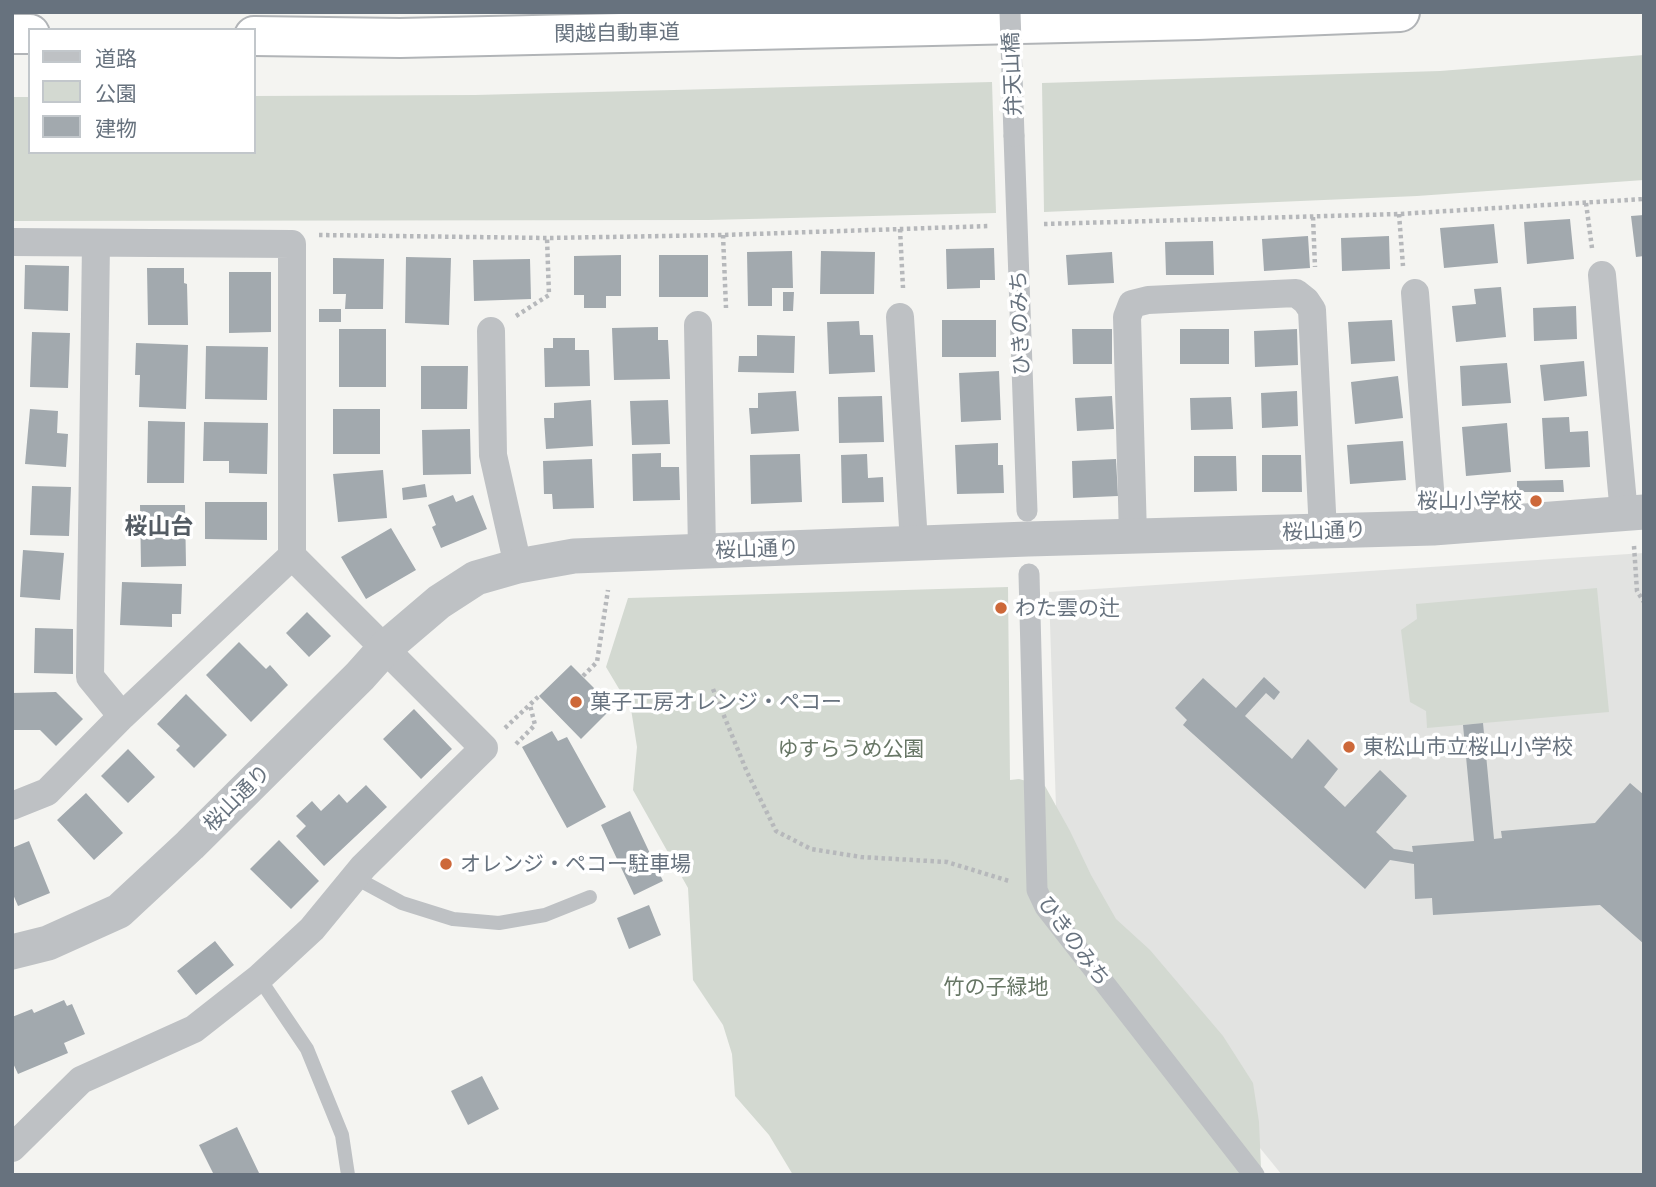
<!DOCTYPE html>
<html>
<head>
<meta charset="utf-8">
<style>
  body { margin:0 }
  #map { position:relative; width:1656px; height:1187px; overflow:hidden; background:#f4f4f1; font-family:Ubuntu,"Noto Sans JP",sans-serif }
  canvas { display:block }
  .frame { position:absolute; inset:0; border:14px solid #67727e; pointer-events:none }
  .legend { position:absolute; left:28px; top:28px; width:228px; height:126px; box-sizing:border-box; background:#fff; border:2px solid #c2c7cb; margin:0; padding:9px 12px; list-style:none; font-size:21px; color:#67727e }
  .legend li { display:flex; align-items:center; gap:14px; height:35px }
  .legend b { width:35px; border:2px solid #c2c7cb }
</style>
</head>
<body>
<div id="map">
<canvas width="1656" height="1187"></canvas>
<div class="frame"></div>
<ul class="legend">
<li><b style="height:9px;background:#bec1c4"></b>道路</li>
<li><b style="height:19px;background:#d3d9d1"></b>公園</li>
<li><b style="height:19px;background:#a2a9ae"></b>建物</li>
</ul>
</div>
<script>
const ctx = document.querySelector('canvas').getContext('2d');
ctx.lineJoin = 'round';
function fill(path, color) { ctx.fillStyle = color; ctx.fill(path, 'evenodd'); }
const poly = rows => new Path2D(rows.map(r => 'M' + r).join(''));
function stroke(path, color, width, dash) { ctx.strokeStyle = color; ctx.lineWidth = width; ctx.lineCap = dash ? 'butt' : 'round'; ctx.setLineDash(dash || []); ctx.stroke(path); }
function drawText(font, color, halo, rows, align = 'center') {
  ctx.font = font + ' Ubuntu,"Noto Sans JP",sans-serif'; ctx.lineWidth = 7; ctx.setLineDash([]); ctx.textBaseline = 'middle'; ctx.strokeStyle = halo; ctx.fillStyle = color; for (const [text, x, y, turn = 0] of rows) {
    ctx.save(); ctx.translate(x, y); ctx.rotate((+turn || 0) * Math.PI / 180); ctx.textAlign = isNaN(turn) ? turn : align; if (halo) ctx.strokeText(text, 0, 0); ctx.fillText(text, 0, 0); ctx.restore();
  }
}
fill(poly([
  [1644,553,1644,1175,1282,1175,1059,901,1049,592]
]), '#e2e3e1');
fill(poly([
  [1644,55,1644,180,1417,196,1044,212,1042,83,1440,71],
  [992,82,996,213,708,220,12,221,12,97,30,97,30,152,254,152,254,96,475,95],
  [1008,587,1010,780,1019,779,1045,786,1070,831,1091,875,1116,919,1150,950,1223,1036,1253,1083,1259,1122,1261,1168,1263,1175,793,1175,769,1135,735,1096,732,1054,723,1025,693,980,688,888,633,790,637,747,631,709,606,667,628,598],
  [1597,588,1609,712,1427,728,1426,711,1410,702,1401,630,1417,619,1416,604]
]), '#d3d9d1');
fill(poly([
  [1644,215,1644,256,1636,257,1631,216],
  [1570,219,1574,259,1527,264,1524,222],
  [1494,224,1498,263,1444,268,1440,228],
  [1308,236,1310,268,1264,271,1262,239],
  [1389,236,1390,269,1342,271,1341,238],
  [1213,241,1214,275,1166,275,1165,242],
  [994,248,995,280,980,280,980,288,947,289,946,249],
  [792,251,793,288,772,288,772,306,748,306,747,252],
  [821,251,875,252,874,294,820,294],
  [1112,252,1114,283,1068,285,1066,255],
  [621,255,621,296,606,296,606,308,584,308,584,295,574,295,574,256],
  [659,255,708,255,708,297,659,297],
  [406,257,451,258,449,325,405,323],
  [333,258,384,259,383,309,345,309,346,294,333,294],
  [530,259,531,299,474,301,473,260],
  [25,265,69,266,68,311,24,309],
  [147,268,184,268,184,283,187,284,188,325,148,325],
  [229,272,271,272,271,332,229,333],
  [1501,287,1506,337,1456,342,1452,306,1476,304,1474,289],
  [783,292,794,292,793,311,783,311],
  [1576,306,1577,339,1534,341,1533,308],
  [319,309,341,309,341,322,319,322],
  [942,320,996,320,996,357,942,357],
  [1392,320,1395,361,1351,364,1348,322],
  [859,321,860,335,873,335,875,372,829,374,827,322],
  [658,327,658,340,668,340,670,379,614,380,612,328],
  [339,329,386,329,386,387,339,387],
  [1072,329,1112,329,1112,364,1073,364],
  [1180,329,1229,329,1229,364,1180,364],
  [1297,329,1298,365,1255,367,1254,331],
  [32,332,70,333,68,388,30,387],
  [757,335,795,336,794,373,738,372,739,356,757,356],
  [553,338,575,338,575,350,589,350,590,386,545,387,544,348,553,348],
  [136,343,188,345,186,409,139,407,140,375,135,375],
  [206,346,268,347,267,400,205,399],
  [1584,361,1587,396,1544,401,1540,365],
  [1507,363,1511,403,1462,406,1460,366],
  [421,366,468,366,467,409,421,409],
  [999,371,1001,420,961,422,959,373],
  [1398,376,1403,418,1355,424,1351,382],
  [796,391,799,431,751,434,749,408,758,408,758,393],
  [1297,391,1298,426,1262,428,1261,393],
  [882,396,884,442,839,443,838,397],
  [1112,396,1114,429,1077,431,1075,398],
  [1231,397,1233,429,1191,430,1190,398],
  [591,400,593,446,546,449,544,418,554,418,554,403],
  [668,400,670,444,632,445,630,401],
  [30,409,58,411,57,433,68,434,66,467,25,464],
  [333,409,380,409,380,454,333,454],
  [1569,417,1570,432,1588,431,1590,467,1545,469,1542,418],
  [148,421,185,422,184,483,147,483],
  [204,422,268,423,267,474,229,473,229,461,203,461],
  [1507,423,1511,472,1466,476,1462,427],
  [470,429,471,474,423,475,422,430],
  [1403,441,1406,480,1350,484,1347,445],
  [998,443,998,465,1003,465,1004,493,957,494,955,445],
  [661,453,661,467,679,467,680,500,633,501,632,454],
  [800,454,802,502,751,504,750,455],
  [867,454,868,478,883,477,884,502,842,503,841,455],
  [1262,455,1301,455,1302,492,1262,492],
  [1194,456,1236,456,1237,491,1194,492],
  [592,459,594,508,553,509,552,494,544,494,543,461],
  [1116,459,1118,496,1073,498,1072,461],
  [383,470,387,518,338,522,333,474],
  [1563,480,1564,492,1517,492,1517,481],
  [425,484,427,497,403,500,402,488],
  [32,486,71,487,69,536,30,535],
  [453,495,456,502,473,495,487,529,441,548,432,527,436,525,428,505],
  [205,502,267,502,267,540,205,539],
  [140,505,185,505,186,566,141,567],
  [391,528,416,570,366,599,341,557],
  [23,550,64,553,60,600,20,597],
  [122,582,182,584,181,614,172,614,172,627,120,625],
  [307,612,331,636,309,657,286,633],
  [35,628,73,629,73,674,34,673],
  [239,642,266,669,270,665,288,685,251,722,206,675],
  [571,665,613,707,581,739,539,696],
  [1264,677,1280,692,1274,700,1266,693,1245,716,1292,759,1308,739,1338,769,1324,787,1345,807,1380,770,1407,796,1376,832,1394,849,1413,852,1412,846,1474,841,1463,725,1483,723,1494,839,1502,838,1501,831,1595,823,1630,783,1644,795,1644,944,1600,905,1433,915,1432,898,1415,899,1414,864,1390,860,1365,889,1183,725,1187,720,1175,708,1203,678,1236,708],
  [56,692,83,719,56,746,40,730,12,730,12,693],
  [186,694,227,735,194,768,176,750,180,746,157,724],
  [414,709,452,749,421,779,383,739],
  [552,731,558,741,567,737,606,807,567,828,522,747],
  [128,749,155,777,128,803,101,776],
  [366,785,387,807,324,866,296,836,306,826,296,816,312,801,321,811,339,794,347,803],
  [86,793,123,833,94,860,57,820],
  [630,811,663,881,634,895,601,825],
  [279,840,319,881,291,909,250,869],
  [29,841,50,893,18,906,12,892,12,848],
  [649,905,661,935,629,949,617,918],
  [215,941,234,965,196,995,177,971],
  [64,1000,67,1006,72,1004,85,1034,64,1043,68,1053,18,1074,12,1061,12,1036,14,1035,12,1030,12,1017,32,1009,34,1013],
  [482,1076,499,1109,468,1125,451,1091],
  [237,1127,260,1175,214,1175,199,1145]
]), '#a2a9ae');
const motorway = poly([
  [12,34,30,34],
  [254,36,400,38,1198,20,1400,12]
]);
stroke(motorway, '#b1b4b7', 42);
stroke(poly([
  [1586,203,1592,248],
  [1399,214,1403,266],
  [1313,217,1315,267],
  [1044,224,1399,214,1644,199],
  [900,229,903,288],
  [319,235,547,238,723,235,990,226],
  [723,235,726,308],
  [516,316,549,295,547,238],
  [1634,546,1637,591,1644,602],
  [583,676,597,662,608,590],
  [713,689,747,772,776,831,811,849,861,857,947,862,1009,881],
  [505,728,539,696],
  [516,744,535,725,530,705]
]), '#b6b8bb', 4.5, [3.5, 3.5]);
stroke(poly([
  [354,877,402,903,453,919,499,923,545,915,590,897],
  [259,978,307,1049,342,1135,348,1175]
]), '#bec1c4', 14);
stroke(poly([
  [1014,136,1027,511],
  [1029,574,1037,890,1045,907,1254,1175]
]), '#bec1c4', 21);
stroke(poly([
  [12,242,292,244,292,556,484,748,363,867,312,929,259,978,194,1029,81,1080,12,1148],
  [96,243,90,677,122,716],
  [1602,275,1624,514],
  [1415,293,1433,528],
  [900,317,914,543],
  [698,325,702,551],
  [491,331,493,455,518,566],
  [1133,536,1127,317,1132,304,1148,300,1296,293,1306,301,1312,310,1323,532],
  [12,806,47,792,122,716,292,556]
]), '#bec1c4', 28);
stroke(poly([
  [12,952,48,943,119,911,190,845,360,676,385,648,439,602,476,578,518,566,574,556,1028,539,1433,528,1644,512]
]), '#bec1c4', 35);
stroke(motorway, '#fff', 38);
stroke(poly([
  [1010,12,1014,136]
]), '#bec1c4', 21);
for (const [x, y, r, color] of [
  [1536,501,7,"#cd6839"],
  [1001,608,7,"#cd6839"],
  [576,702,7,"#cd6839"],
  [1349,747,7,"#cd6839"],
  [446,864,7,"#cd6839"]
]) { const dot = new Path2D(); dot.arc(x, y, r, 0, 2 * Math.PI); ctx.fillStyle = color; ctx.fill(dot); stroke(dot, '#fff', 2.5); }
drawText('21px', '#67727e', '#fff', [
  ["関越自動車道",617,33,-1],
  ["弁天山橋",1012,74,-92],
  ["ひきのみち",1020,323,-92],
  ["桜山通り",1324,531,-2],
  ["桜山通り",757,549,-2],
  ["桜山通り",237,798,-45],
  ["ひきのみち",1074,941,54]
]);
drawText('21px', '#67727e', '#fff', [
  ["桜山小学校",1522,501,"right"],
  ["わた雲の辻",1015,608],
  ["菓子工房オレンジ・ペコー",590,702],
  ["東松山市立桜山小学校",1363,747],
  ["オレンジ・ペコー駐車場",460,864]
], 'left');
drawText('21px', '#677665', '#fff', [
  ["ゆすらうめ公園",851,749],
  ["竹の子緑地",996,987]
]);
drawText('bold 23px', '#545c64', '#fff', [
  ["桜山台",159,526]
]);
</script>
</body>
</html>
